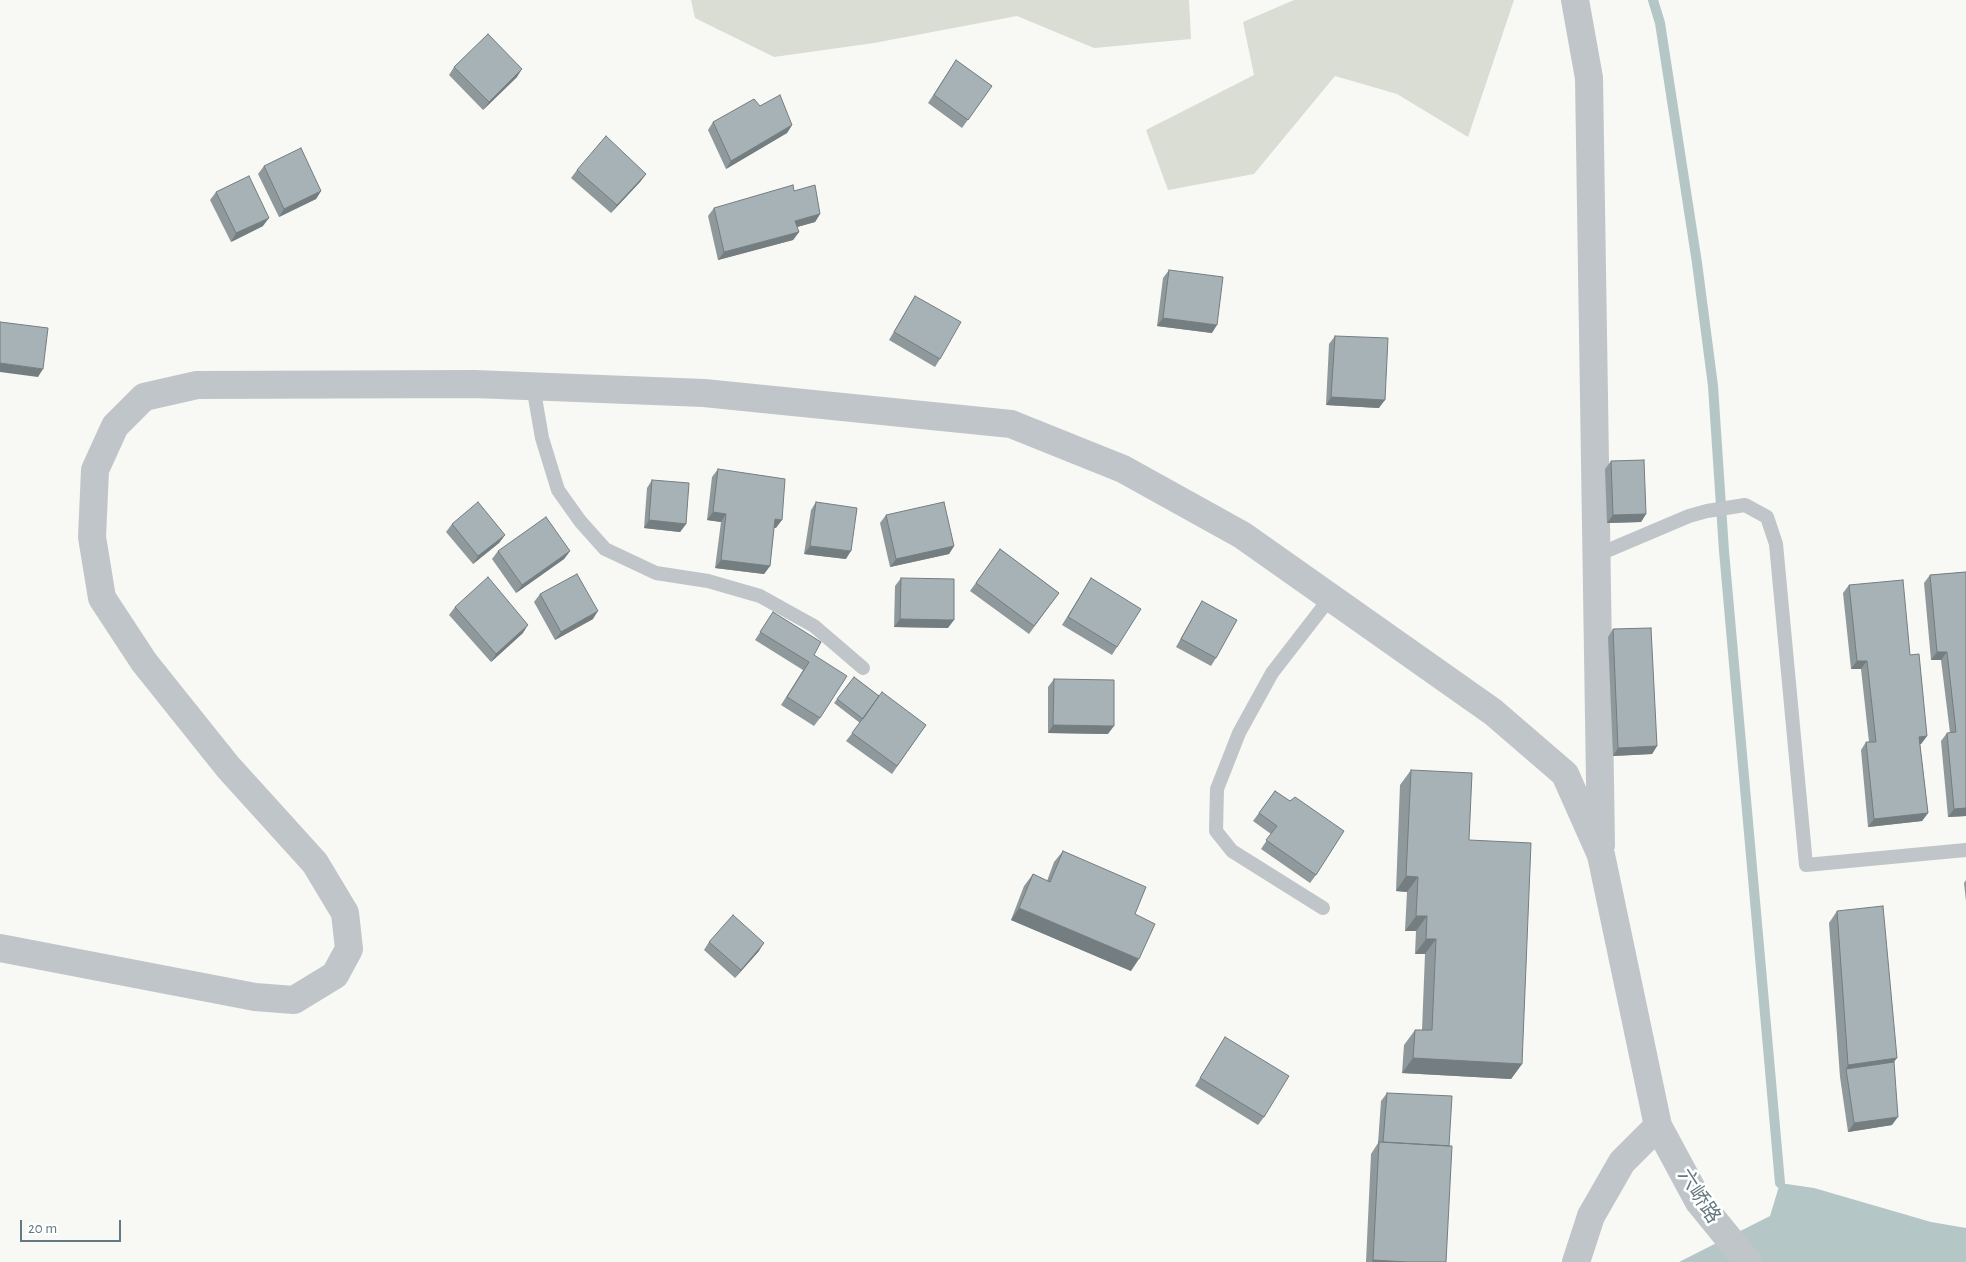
<!DOCTYPE html>
<html>
<head>
<meta charset="utf-8">
<style>
  body { margin:0 }
  #map { position:relative; width:1966px; height:1262px; overflow:hidden; background:#f8f8f5; font-family:"Alegreya Sans",sans-serif }
  canvas { display:block }
  .scale { position:absolute; left:20px; top:1220px; width:101px; height:22px; box-sizing:border-box; border:2px solid #637981; border-top:0; padding-left:6px; font-size:15px; line-height:18px; white-space:nowrap; color:#637981; -webkit-text-stroke:4px #fff; paint-order:stroke }
</style>
</head>
<body>
<div id="map">
<canvas width="1966" height="1262"></canvas>
<div class="scale">20 m</div>
</div>
<script>
const ctx = document.querySelector('canvas').getContext('2d');
ctx.lineJoin = 'round';
function fill(path, color) { ctx.fillStyle = color; ctx.fill(path, 'evenodd'); }
const poly = rows => new Path2D(rows.map(r => 'M' + r).join(''));
function stroke(path, color, width, dash) { ctx.strokeStyle = color; ctx.lineWidth = width; ctx.lineCap = dash ? 'butt' : 'round'; ctx.setLineDash(dash || []); ctx.stroke(path); }
function drawText(font, color, halo, rows, align = 'center') {
  ctx.font = font + ' "Alegreya Sans","Noto Sans SC",sans-serif'; ctx.lineWidth = 5; ctx.setLineDash([]); ctx.textBaseline = 'middle'; ctx.strokeStyle = halo; ctx.fillStyle = color; for (const [text, x, y, turn = 0] of rows) {
    ctx.save(); ctx.translate(x, y); ctx.rotate((+turn || 0) * Math.PI / 180); ctx.textAlign = isNaN(turn) ? turn : align; if (halo) ctx.strokeText(text, 0, 0); ctx.fillText(text, 0, 0); ctx.restore();
  }
}
fill(poly([
  [691,0,1189,0,1191,39,1094,48,1017,16,874,43,774,57,695,18],
  [1294,0,1514,0,1468,137,1397,94,1335,76,1254,174,1168,190,1146,130,1254,75,1243,22]
]), '#d9ddd4');
fill(poly([
  [1780,1183,1814,1188,1931,1222,1966,1228,1966,1262,1679,1262,1770,1216]
]), '#b5c6c7');
stroke(poly([
  [1653,0,1660,23,1697,263,1713,386,1724,551,1780,1183]
]), '#b5c6c7', 10);
stroke(poly([
  [533,386,542,438,558,490,580,521,605,549,656,573,708,581,760,596,814,626,863,668],
  [1597,555,1689,516,1707,511,1745,505,1767,517,1776,544,1806,865,1966,850],
  [1323,908,1232,851,1216,831,1217,789,1239,733,1272,673,1330,598]
]), '#bfc5c8', 14);
stroke(poly([
  [1575,0,1589,78,1601,845],
  [0,948,255,997,294,1000,335,975,349,949,345,913,315,863,228,767,144,662,102,598,92,537,95,470,115,426,144,397,197,385,474,384,704,393,1011,424,1123,469,1242,535,1493,712,1565,774,1601,855,1658,1126,1699,1202,1748,1262],
  [1576,1262,1591,1216,1622,1162,1658,1126]
]), '#bfc5c8', 28);
fill(poly([
  [956,60,992,86,962,128,928,103],
  [454,67,517,77,483,110,449,75],
  [760,106,792,125,787,133,726,169,708,130,713,122],
  [264,166,321,191,316,199,279,217,258,174],
  [577,170,646,174,640,182,611,213,571,178],
  [794,191,820,214,815,222,797,227,799,232,793,240,718,260,708,216,714,208],
  [216,192,263,226,231,242,210,200],
  [1169,270,1212,333,1157,326,1163,278],
  [915,296,940,359,935,367,889,340,910,304],
  [1335,336,1379,408,1326,405,1329,344],
  [1611,461,1646,514,1641,522,1607,523,1605,469],
  [718,469,776,528,774,528,770,566,764,574,715,568,721,522,707,520,712,477],
  [652,480,686,524,680,532,644,528,647,488],
  [816,502,846,559,804,554,811,510],
  [886,515,954,546,949,554,890,567,880,523],
  [452,524,505,535,499,543,473,564,446,532],
  [1000,549,1059,593,1029,634,970,591],
  [498,551,570,551,564,559,516,593,492,559],
  [1966,572,1966,816,1948,817,1941,741,1947,733,1950,733,1941,660,1931,660,1924,583,1930,575],
  [901,578,948,628,894,627,895,586],
  [1091,578,1117,647,1112,655,1062,625],
  [1849,585,1910,655,1927,736,1921,744,1920,744,1928,813,1922,821,1868,827,1861,750,1866,742,1869,742,1861,669,1851,669,1843,593],
  [540,594,593,619,555,640,534,602],
  [1202,601,1216,658,1211,666,1176,647,1197,609],
  [455,607,523,633,491,662,449,615],
  [773,612,814,655,820,718,814,726,781,705,803,670,755,640],
  [1613,629,1657,746,1652,754,1613,756,1608,637],
  [854,677,879,696,926,725,892,774,846,741,860,723,834,703],
  [1054,679,1108,734,1048,733,1048,687],
  [1411,770,1469,840,1522,1064,1511,1079,1402,1073,1404,1045,1415,1030,1422,1030,1425,954,1415,954,1416,931,1405,931,1407,892,1396,891,1400,785],
  [1275,791,1290,801,1316,875,1310,883,1261,849,1271,834,1253,821],
  [1063,851,1135,914,1131,971,1011,920,1024,886,1033,874,1047,881,1054,862],
  [1966,880,1966,901,1964,883],
  [1837,911,1894,1062,1892,1125,1848,1132,1840,1077,1829,923],
  [709,942,759,951,735,978,704,950],
  [1225,1037,1264,1117,1258,1125,1195,1086],
  [1387,1093,1449,1146,1446,1262,1366,1262,1371,1154,1378,1143,1381,1101]
]), '#8f999c');
fill(poly([
  [522,69,517,77,483,110,489,102],
  [792,125,787,133,726,169,731,161],
  [646,174,640,182,611,213,617,205],
  [321,191,316,199,279,217,284,209],
  [820,214,815,222,790,229,795,221],
  [269,218,263,226,231,242,236,233],
  [799,232,793,240,718,260,724,252],
  [1163,318,1217,325,1212,333,1157,326],
  [0,363,43,369,38,377,0,372],
  [1331,397,1385,400,1379,408,1326,405],
  [713,512,726,514,721,522,707,520],
  [1646,514,1641,522,1607,523,1613,515],
  [775,519,782,520,776,528,770,527],
  [649,520,686,524,680,532,644,528],
  [505,535,499,543,473,564,478,556],
  [810,546,851,551,846,559,804,554],
  [954,546,949,554,890,567,896,559],
  [570,551,564,559,516,593,522,585],
  [721,560,770,566,764,574,715,568],
  [598,611,593,619,555,640,561,632],
  [900,619,954,620,948,628,894,627],
  [528,625,523,633,491,662,496,654],
  [1937,652,1947,652,1941,660,1931,660],
  [1857,661,1867,661,1861,669,1851,669],
  [1053,725,1114,726,1108,734,1048,733],
  [1927,736,1921,744,1914,745,1919,737],
  [1657,746,1652,754,1613,756,1618,748],
  [1966,808,1966,816,1948,817,1954,809],
  [1928,813,1922,821,1868,827,1874,819],
  [1406,876,1418,877,1407,892,1396,891],
  [1019,908,1139,959,1131,971,1011,920],
  [1416,916,1427,916,1416,931,1405,931],
  [1426,939,1436,939,1425,954,1415,954],
  [764,943,759,951,735,978,741,970],
  [1413,1058,1522,1064,1511,1079,1402,1073],
  [1897,1058,1888,1070,1846,1069,1848,1065],
  [1898,1117,1892,1125,1848,1132,1854,1123],
  [1373,1260,1408,1262,1372,1262]
]), '#747d7f');
const building = poly([
  [488,34,522,69,489,102,454,67,488,34],
  [956,60,992,86,968,120,934,95,956,60],
  [780,95,792,125,731,161,713,122,754,99,760,106,780,95],
  [606,136,646,174,617,205,577,170,606,136],
  [301,148,321,191,284,209,264,166,301,148],
  [249,176,269,218,236,233,216,192,249,176],
  [793,185,794,191,815,185,820,214,795,221,799,232,724,252,714,208,793,185],
  [1169,270,1223,277,1217,325,1163,318,1169,270],
  [915,296,961,322,940,359,894,332,915,296],
  [0,322,48,328,43,369,0,363,0,322],
  [1335,336,1388,338,1385,400,1331,397,1335,336],
  [1644,460,1646,514,1613,515,1611,461,1644,460],
  [718,469,785,479,782,520,775,519,770,566,721,560,726,514,713,512,718,469],
  [652,480,689,483,686,524,649,520,652,480],
  [478,502,505,535,478,556,452,524,478,502],
  [816,502,857,508,851,551,810,546,816,502],
  [944,502,954,546,896,559,886,515,944,502],
  [546,517,570,551,522,585,498,551,546,517],
  [1000,549,1059,593,1034,626,976,583,1000,549],
  [1966,572,1966,808,1954,809,1947,733,1956,732,1947,652,1937,652,1930,575,1966,572],
  [577,574,598,611,561,632,540,594,577,574],
  [488,577,528,625,496,654,455,607,488,577],
  [901,578,954,579,954,620,900,619,901,578],
  [1091,578,1141,609,1117,647,1068,617,1091,578],
  [1903,580,1910,655,1919,654,1927,736,1919,737,1928,813,1874,819,1866,742,1876,742,1867,661,1857,661,1849,585,1903,580],
  [1202,601,1237,620,1216,658,1181,639,1202,601],
  [773,612,821,642,814,655,847,676,820,718,787,697,809,662,760,632,773,612],
  [1651,628,1657,746,1618,748,1613,629,1651,628],
  [854,677,879,696,863,719,837,699,854,677],
  [1054,679,1114,680,1114,726,1053,725,1054,679],
  [882,692,926,725,897,766,852,733,882,692],
  [1411,770,1472,773,1469,840,1531,843,1522,1064,1413,1058,1415,1030,1432,1030,1436,939,1426,939,1427,916,1416,916,1418,877,1406,876,1411,770],
  [1275,791,1290,801,1295,797,1344,831,1316,875,1266,840,1277,826,1259,813,1275,791],
  [1063,851,1146,887,1135,914,1155,924,1139,959,1019,908,1033,874,1050,882,1063,851],
  [1883,906,1897,1058,1848,1065,1837,911,1883,906],
  [733,915,764,943,741,970,709,942,733,915],
  [1225,1037,1289,1076,1264,1117,1200,1078,1225,1037],
  [1894,1062,1898,1117,1854,1123,1846,1069,1894,1062],
  [1387,1093,1452,1096,1449,1146,1383,1142,1387,1093],
  [1379,1142,1452,1146,1446,1262,1408,1262,1373,1260,1379,1142]
]);
fill(building, '#a6b2b5');
stroke(building, '#747d7f', 1);
drawText('20px', '#637981', '#fff', [
  ["六峤路",1699,1196,57]
]);
</script>
</body>
</html>
